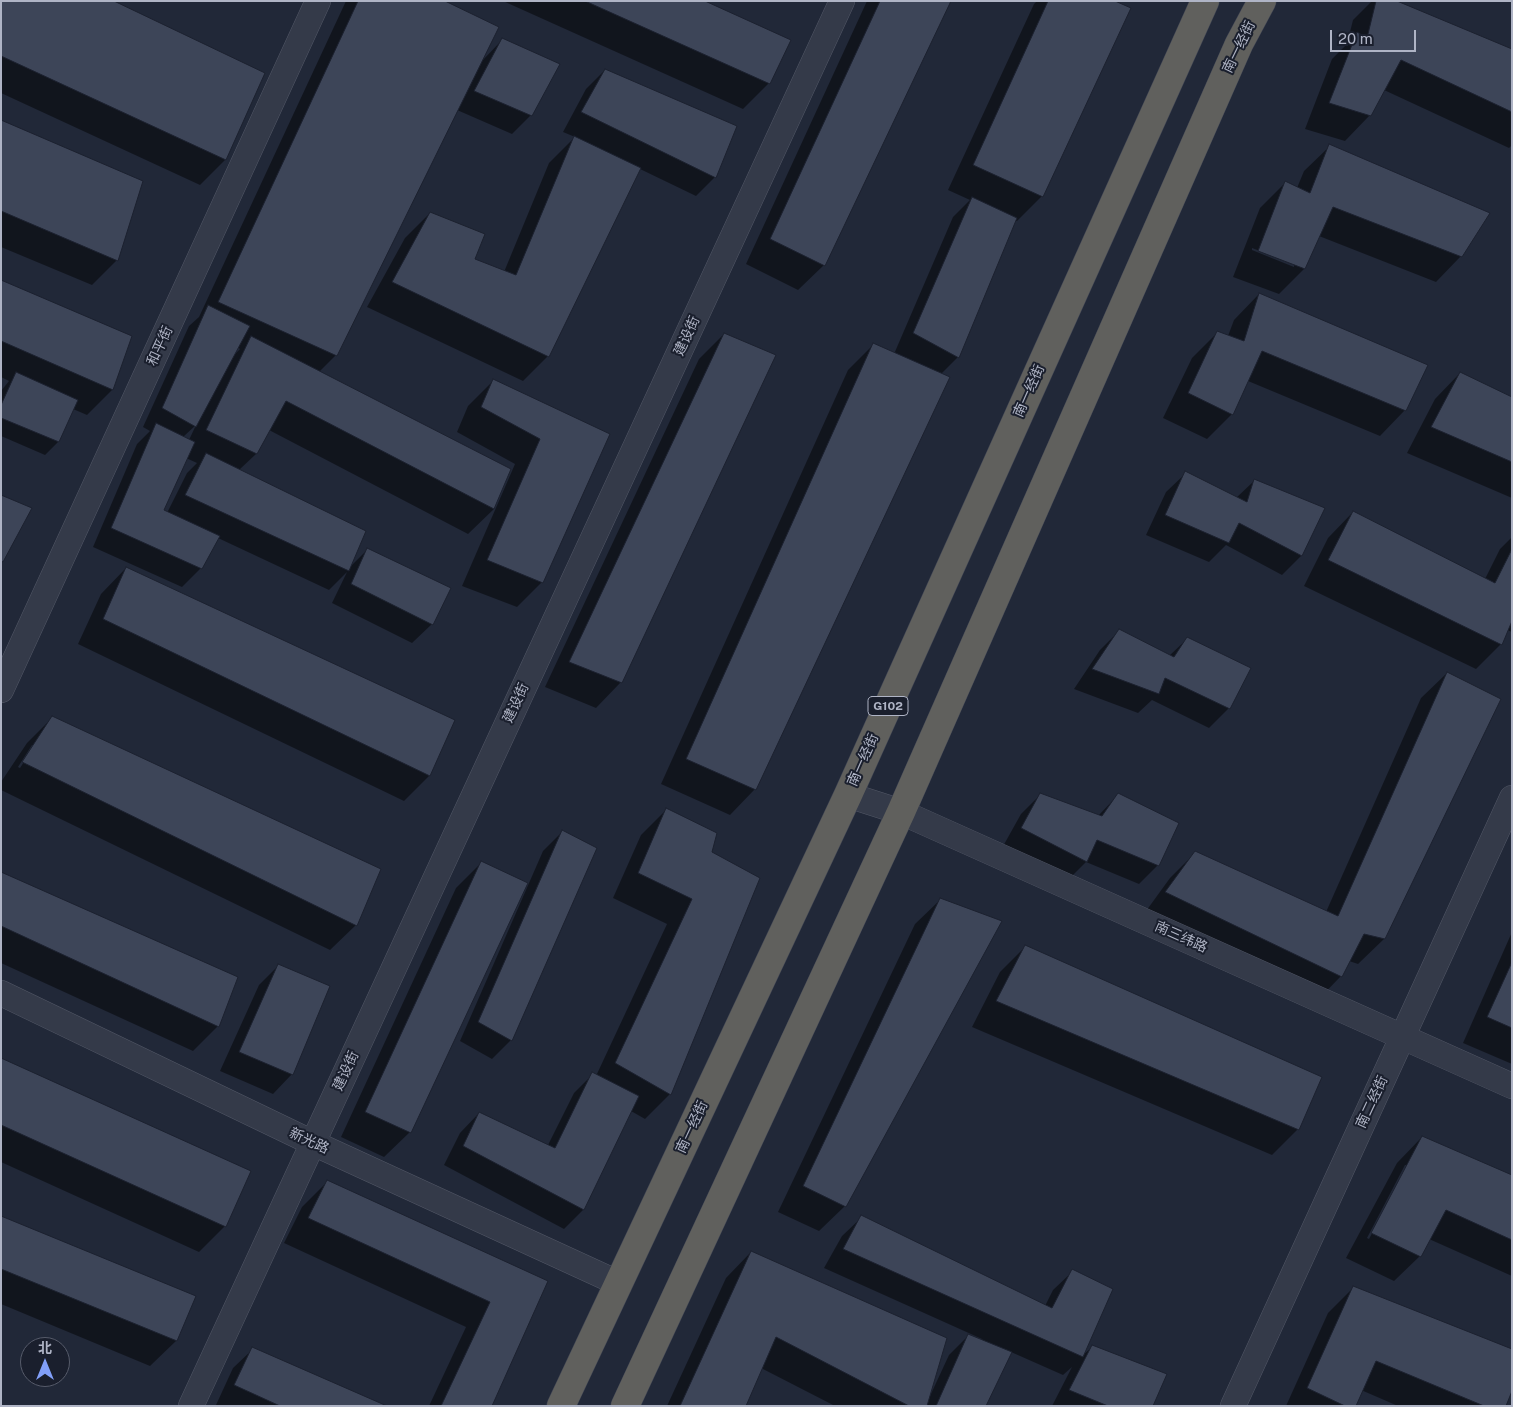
<!DOCTYPE html>
<html>
<head>
<meta charset="utf-8">
<style>
  body { margin:0 }
  #map { position:relative; width:1513px; height:1407px; overflow:hidden; background:#212838; font-family:"Public Sans","Noto Sans SC",sans-serif }
  canvas { display:block }
  .frame { position:absolute; inset:0; border:2px solid #afb4c5; pointer-events:none }
  .north { position:absolute; left:20px; top:1337px; width:50px; height:50px; box-sizing:border-box; background:#1a1f2d; border:1px solid #565b6a; border-radius:50%; rotate:0deg; font-size:14px; font-weight:700; line-height:20px; text-align:center; color:#afb4c5 }
  .north::after { content:''; display:block; margin:auto; width:18px; height:22px; background:#819ff8; clip-path:polygon(50% 0,100% 100%,50% 72%,0 100%) }
  .scale { position:absolute; left:1330px; top:30px; width:86px; height:22px; box-sizing:border-box; border:2px solid #afb4c5; border-top:0; padding-left:6px; font-size:15px; line-height:18px; white-space:nowrap; color:#afb4c5; -webkit-text-stroke:4px #1a1f2d; paint-order:stroke }
</style>
</head>
<body>
<div id="map">
<canvas width="1513" height="1407"></canvas>
<div class="frame"></div>
<div class="north">北</div>
<div class="scale">20 m</div>
</div>
<script>
const ctx = document.querySelector('canvas').getContext('2d');
ctx.lineJoin = 'round';
function fill(path, color) { ctx.fillStyle = color; ctx.fill(path, 'evenodd'); }
const poly = rows => new Path2D(rows.map(r => 'M' + r).join(''));
function stroke(path, color, width, dash) { ctx.strokeStyle = color; ctx.lineWidth = width; ctx.lineCap = dash ? 'butt' : 'round'; ctx.setLineDash(dash || []); ctx.stroke(path); }
function drawText(font, color, halo, rows, align = 'center') {
  ctx.font = font + ' "Public Sans","Noto Sans SC",sans-serif'; ctx.lineWidth = 4; ctx.setLineDash([]); ctx.textBaseline = 'middle'; ctx.strokeStyle = halo; ctx.fillStyle = color; for (const [text, x, y, turn = 0] of rows) {
    ctx.save(); ctx.translate(x, y); ctx.rotate((+turn || 0) * Math.PI / 180); ctx.textAlign = isNaN(turn) ? turn : align; if (halo) ctx.strokeText(text, 0, 0); ctx.fillText(text, 0, 0); ctx.restore();
  }
}
fill(poly([
  [1,1,225,160,200,185,1,93],
  [346,1,442,1,482,61,502,40,531,115,512,134,457,110,336,355,319,372,495,508,468,534,269,430,256,454,239,470,349,568,368,549,432,624,412,643,332,603,347,572,329,590,218,538,201,568,182,587,93,547,137,444,150,431,143,427,189,326,199,317],
  [237,347,240,349,233,356],
  [196,425,189,440,183,437],
  [186,458,197,463,187,473,167,513,162,511],
  [503,1,702,1,769,83,743,109],
  [867,1,950,1,824,265,798,290,746,264],
  [1037,1,1112,1,1042,196,1017,221,1015,221,958,357,941,374,755,789,730,815,661,784,848,370,873,345,894,354,953,217,970,200,948,190,1034,4],
  [1372,1,1393,1,1512,51,1512,145,1509,148,1384,90,1370,115,1345,141,1305,129,1332,59,1347,44,1353,20],
  [605,70,715,177,696,196,640,169,548,356,523,381,367,307,405,238,430,213,473,260,504,272,549,163,575,137,563,132,586,89],
  [1,121,117,260,92,285,1,247],
  [1330,146,1461,256,1436,282,1319,236,1304,269,1279,294,1233,277,1260,208,1285,183,1297,188,1304,171],
  [1252,248,1294,264,1294,267,1252,250],
  [1,281,130,337,112,390,87,415,73,409,58,442,45,455,1,436,1,391,9,381,1,377],
  [1259,294,1405,410,1380,436,1248,381,1232,414,1207,439,1163,418,1192,358,1217,333,1228,336,1234,320],
  [724,334,621,682,596,708,545,687,699,359],
  [1460,373,1512,399,1512,498,1407,453,1435,399],
  [494,380,609,435,542,582,517,607,462,586,515,464,457,432,468,406],
  [1186,473,1236,498,1254,481,1301,556,1282,575,1226,545,1209,562,1146,535,1166,492],
  [1353,512,1485,579,1500,549,1512,537,1512,632,1507,630,1501,644,1476,669,1304,586,1328,538],
  [126,568,429,776,404,801,78,644,101,594],
  [1119,631,1169,656,1187,639,1249,669,1228,709,1209,728,1152,700,1138,713,1074,689,1100,650],
  [1447,673,1384,939,1358,964,1349,961,1341,976,1316,1002,1141,918,1170,878,1195,853,1326,912,1421,698],
  [52,718,356,925,330,950,1,790,1,782,27,743],
  [32,745,35,745,20,768,18,767],
  [1040,795,1098,816,1118,795,1158,865,1139,884,1086,862,1067,881,1002,848,1021,814],
  [666,810,710,852,670,1094,645,1119,631,1111,583,1210,564,1229,444,1165,460,1133,479,1113,548,1145,574,1093,593,1074,596,1076,667,924,613,898,641,835],
  [562,832,511,1040,492,1059,460,1041,543,851],
  [481,863,410,1132,384,1157,341,1137,456,888],
  [1,873,218,1026,193,1051,1,963],
  [941,899,845,1206,819,1231,778,1212,915,924],
  [1512,932,1512,1064,1463,1043],
  [1026,946,1298,1129,1272,1155,972,1027,1000,972],
  [278,966,292,1074,273,1094,220,1071,259,985],
  [1,1059,225,1226,199,1252,1,1162],
  [1422,1137,1512,1177,1512,1276,1429,1239,1420,1256,1394,1281,1346,1258,1397,1163],
  [1405,1165,1408,1165,1369,1239,1367,1238],
  [327,1182,547,1282,491,1406,429,1406,466,1327,284,1243,302,1207],
  [1,1217,194,1297,176,1341,150,1366,1,1304],
  [862,1217,1045,1306,1053,1290,1073,1271,1082,1356,1092,1347,1152,1406,1052,1406,1072,1367,1063,1375,1011,1352,984,1406,835,1406,761,1368,744,1406,667,1406,726,1278,751,1252,930,1396,949,1355,968,1336,981,1341,982,1339,824,1268,842,1236],
  [1353,1288,1505,1406,1398,1406,1361,1390,1354,1406,1286,1406,1328,1313],
  [253,1349,384,1406,216,1405,233,1368]
]), '#0007');
const building = poly([
  [1,1,114,1,265,73,226,160,1,56,1,1],
  [358,1,445,1,499,27,337,356,218,302,358,1],
  [585,1,705,1,791,40,770,84,585,1],
  [880,1,951,1,825,266,770,239,880,1],
  [1048,1,1115,1,1131,8,1043,197,973,165,1048,1],
  [1376,1,1397,1,1512,49,1512,112,1401,60,1371,116,1329,103,1357,32,1367,38,1376,1],
  [502,38,560,64,532,116,474,91,502,38],
  [605,69,737,126,716,178,581,112,605,69],
  [1,120,143,181,118,261,1,211,1,120],
  [574,136,641,168,549,357,392,282,430,212,485,234,475,259,516,275,574,136],
  [1329,144,1490,213,1462,257,1333,207,1305,269,1258,251,1285,181,1310,193,1329,144],
  [972,197,1017,218,959,358,913,333,972,197],
  [1,280,132,336,113,390,1,341,1,280],
  [1259,293,1428,365,1406,411,1262,351,1233,415,1188,393,1217,331,1244,341,1259,293],
  [208,305,250,326,196,427,162,408,208,305],
  [724,333,776,355,622,683,569,662,724,333],
  [251,336,511,469,494,509,286,401,257,454,206,430,251,336],
  [873,343,950,377,756,790,686,759,873,343],
  [16,372,78,400,59,442,1,418,1,405,16,372],
  [1460,372,1512,397,1512,462,1431,427,1460,372],
  [493,379,610,434,543,583,487,560,540,439,481,407,493,379],
  [156,423,195,442,164,510,220,536,202,569,111,528,156,423],
  [206,453,366,531,349,571,185,495,206,453],
  [1185,471,1247,502,1254,479,1325,508,1302,556,1239,523,1229,543,1165,515,1185,471],
  [1,495,32,508,3,562,1,561,1,495],
  [1353,511,1495,583,1512,549,1512,621,1502,645,1328,560,1353,511],
  [367,548,451,588,433,625,351,584,367,548],
  [126,567,455,720,430,776,103,619,126,567],
  [1119,629,1174,657,1187,637,1251,668,1230,709,1165,678,1159,694,1092,669,1119,629],
  [1447,672,1501,699,1385,939,1364,934,1342,977,1165,892,1195,851,1338,916,1447,672],
  [52,716,381,869,357,926,22,762,52,716],
  [1040,793,1102,816,1118,793,1179,823,1159,866,1097,840,1087,862,1021,828,1040,793],
  [666,808,717,833,712,852,760,878,671,1095,615,1063,692,899,638,873,666,808],
  [562,830,597,848,512,1041,478,1022,562,830],
  [481,861,528,883,411,1133,365,1112,481,861],
  [1,872,238,977,219,1027,1,926,1,872],
  [940,898,1002,921,846,1207,803,1186,940,898],
  [1025,945,1322,1077,1299,1130,996,1001,1025,945],
  [1512,962,1512,1028,1487,1017,1512,962],
  [278,964,330,986,293,1075,239,1052,278,964],
  [1,1058,251,1171,226,1227,1,1125,1,1058],
  [592,1072,639,1096,584,1210,463,1146,479,1112,555,1148,592,1072],
  [1422,1136,1512,1175,1512,1240,1446,1210,1421,1257,1371,1233,1422,1136],
  [327,1180,548,1281,492,1406,441,1406,490,1302,308,1218,327,1180],
  [861,1215,1052,1308,1072,1269,1113,1289,1083,1357,843,1249,861,1215],
  [1,1216,196,1296,177,1341,1,1269,1,1216],
  [751,1251,947,1338,927,1406,909,1406,776,1337,746,1406,680,1406,751,1251],
  [1353,1286,1512,1349,1512,1391,1506,1406,1484,1406,1376,1361,1356,1406,1345,1406,1307,1388,1353,1286],
  [968,1334,1012,1352,986,1406,936,1406,968,1334],
  [1092,1345,1167,1374,1153,1406,1108,1406,1069,1390,1092,1345],
  [252,1347,387,1406,280,1406,234,1385,252,1347]
]);
fill(building, '#3d4558');
stroke(building, '#1c212f', 1);
const minor = poly([
  [1,690,318,1],
  [848,795,901,812,1512,1086],
  [1,993,313,1143,618,1283],
  [191,1406,842,1],
  [1233,1406,1512,798]
]);
const trunk = poly([
  [561,1406,848,795,1205,1],
  [625,1406,901,812,1239,44,1262,1]
]);
stroke(minor, '#525766', 26);
stroke(trunk, '#3f4453', 29);
stroke(minor, '#343a49', 25);
stroke(trunk, '#60605d', 28);
for (const [x, y, w] of [
  [888,706,40]
]) { const box = new Path2D(); box.roundRect(x - w / 2, y - 9.5, w, 19, 4); ctx.fillStyle = '#1a1f2d'; ctx.fill(box); stroke(box, '#afb4c5', 1); }
drawText('bold 12px', '#afb4c5', null, [
  ["G102",888,706]
]);
drawText('14px', '#afb4c5', '#1a1f2d', [
  ["南一经街",1239,47,-64],
  ["建设街",687,336,-65],
  ["和平街",160,346,-65],
  ["南一经街",1029,391,-66],
  ["建设街",516,703,-65],
  ["南一经街",863,760,-66],
  ["南三纬路",1181,937,24],
  ["建设街",346,1071,-65],
  ["南二经街",1372,1102,-65],
  ["南一经街",692,1127,-65],
  ["新光路",309,1141,25]
]);
</script>
</body>
</html>
